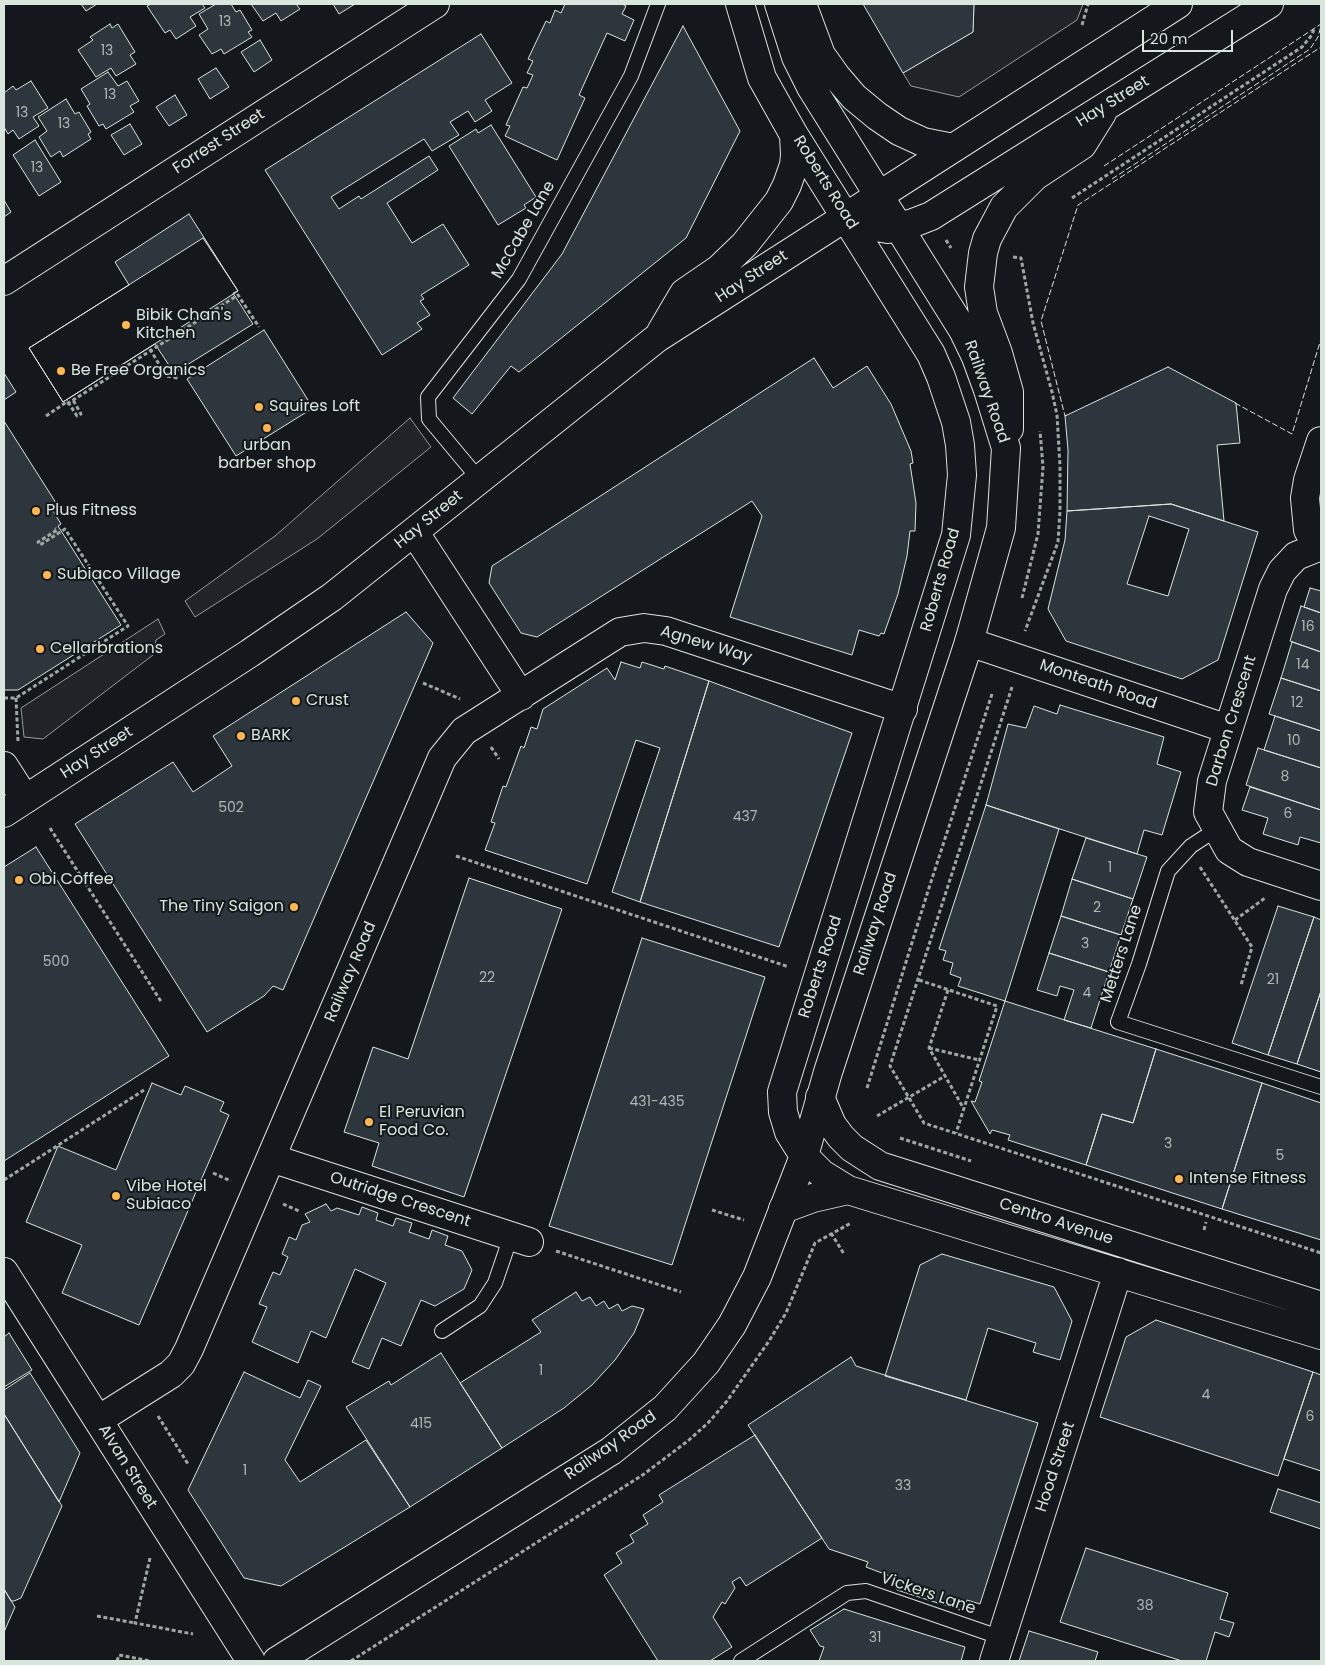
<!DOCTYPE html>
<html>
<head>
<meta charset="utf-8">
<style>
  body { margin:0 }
  #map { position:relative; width:1325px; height:1665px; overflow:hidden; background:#14181c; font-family:Poppins,sans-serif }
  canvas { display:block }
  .frame { position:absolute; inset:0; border:5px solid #d8e6dc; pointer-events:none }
  .scale { position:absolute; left:1142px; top:30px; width:91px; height:22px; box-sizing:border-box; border:2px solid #d8e6dc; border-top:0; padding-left:6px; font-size:15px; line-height:18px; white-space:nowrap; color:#d8e6dc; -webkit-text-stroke:4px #14181c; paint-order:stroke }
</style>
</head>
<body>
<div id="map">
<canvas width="1325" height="1665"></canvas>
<div class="frame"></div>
<div class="scale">20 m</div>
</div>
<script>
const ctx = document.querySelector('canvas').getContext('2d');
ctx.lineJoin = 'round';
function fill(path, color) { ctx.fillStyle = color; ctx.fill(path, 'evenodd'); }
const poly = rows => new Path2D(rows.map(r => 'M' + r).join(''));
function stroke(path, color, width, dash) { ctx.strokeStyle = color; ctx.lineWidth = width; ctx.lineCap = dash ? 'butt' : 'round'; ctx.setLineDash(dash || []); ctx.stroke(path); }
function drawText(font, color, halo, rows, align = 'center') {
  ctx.font = font + ' Poppins,sans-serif'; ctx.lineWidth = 4; ctx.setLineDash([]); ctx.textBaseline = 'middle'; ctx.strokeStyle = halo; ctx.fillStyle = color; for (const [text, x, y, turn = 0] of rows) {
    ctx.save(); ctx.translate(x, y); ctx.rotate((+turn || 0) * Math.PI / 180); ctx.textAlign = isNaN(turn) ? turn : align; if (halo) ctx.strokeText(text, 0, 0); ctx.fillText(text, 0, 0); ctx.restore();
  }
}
const green = poly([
  [974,4,1083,4,1077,20,959,97,911,86,903,73,973,32,974,4],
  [410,418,431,447,317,539,195,617,185,601,275,536,410,418],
  [158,619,165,634,156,640,153,655,43,739,24,737,21,708,158,619]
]);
fill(green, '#202428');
stroke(green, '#939e99', 1);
const building = poly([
  [81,4,97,4,86,11,81,4],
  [151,4,202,4,205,8,190,17,196,26,176,39,170,30,165,33,147,6,151,4],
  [216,4,231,4,236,12,240,10,252,30,248,32,252,37,224,54,221,49,212,54,199,35,208,29,199,14,216,4],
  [251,4,296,4,300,9,281,21,276,13,263,21,251,4],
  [333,4,355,4,339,14,333,4],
  [565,4,622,4,626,6,622,14,634,20,625,41,607,33,579,95,585,98,557,160,505,136,510,126,506,125,523,87,527,88,533,75,527,73,533,61,528,59,546,21,550,23,555,10,561,13,565,4],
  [863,4,974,4,973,32,903,73,863,4],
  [110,24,112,28,118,24,135,52,130,55,136,64,116,76,111,68,96,77,78,50,93,40,90,37,110,24],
  [683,26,740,131,686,238,519,372,511,366,472,414,453,398,562,254,683,26],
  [481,34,512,83,485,100,492,111,475,122,468,111,450,122,459,135,432,151,424,139,331,197,339,209,359,196,361,199,429,156,438,170,387,203,412,243,443,224,469,265,421,295,424,299,420,301,430,315,417,323,422,329,382,355,265,170,481,34],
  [260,40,272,60,254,72,241,52,260,40],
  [216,68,229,87,210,99,198,79,216,68],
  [108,72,118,86,127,81,139,101,130,106,134,112,106,129,103,124,99,126,87,106,90,104,81,89,108,72],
  [31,81,48,108,33,117,39,126,19,139,13,130,8,134,4,127,4,93,13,86,16,90,31,81],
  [175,95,187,115,169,126,156,107,175,95],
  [66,99,75,114,79,112,91,132,88,134,91,139,63,157,60,151,51,157,39,137,47,131,38,117,66,99],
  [130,124,142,144,124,155,111,135,130,124],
  [491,125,536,197,524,205,526,208,498,225,449,146,476,129,478,133,491,125],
  [35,140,61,182,39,196,13,155,35,140],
  [4,200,11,212,4,217,4,200],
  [189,214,238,291,233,293,253,324,174,373,155,344,63,402,29,348,129,285,115,262,189,214],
  [203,238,238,291,63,402,29,348,203,238],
  [264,330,313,408,236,456,187,379,264,330],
  [814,358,833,388,867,366,891,404,911,451,913,463,910,464,916,503,915,531,910,531,907,556,898,594,884,634,881,633,879,636,859,630,852,655,730,617,762,516,752,501,537,637,521,633,489,583,492,566,814,358],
  [1168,367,1236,403,1240,443,1217,445,1224,521,1171,504,1067,511,1068,450,1065,416,1168,367],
  [4,373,16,392,4,400,4,373],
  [4,421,58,506,52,509,61,524,58,526,121,625,18,690,4,690,4,421],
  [1171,504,1258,532,1218,660,1182,679,1066,641,1048,609,1065,540,1067,511,1171,504],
  [1149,516,1189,529,1168,596,1127,584,1149,516],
  [1310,588,1321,591,1321,613,1304,607,1310,588],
  [1301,606,1321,613,1321,652,1290,641,1301,606],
  [406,612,433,643,283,990,273,986,264,996,207,1032,75,824,173,762,193,792,232,766,213,736,406,612],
  [1292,642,1321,652,1321,691,1281,678,1292,642],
  [621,662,640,668,642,662,664,669,665,666,709,681,640,902,612,892,660,748,636,740,587,884,485,850,495,823,491,822,503,786,506,787,521,746,524,748,531,727,537,729,543,709,607,668,615,680,621,662],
  [1281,678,1321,691,1321,731,1269,714,1281,678],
  [709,681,852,733,779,947,640,902,709,681],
  [1060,705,1164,737,1157,764,1181,772,1162,835,1144,830,1137,854,986,805,1008,724,1026,728,1034,706,1057,714,1060,705],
  [1275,716,1321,731,1321,768,1264,750,1275,716],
  [1258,748,1321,768,1321,810,1246,785,1258,748],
  [1250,787,1321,810,1321,843,1300,837,1298,845,1263,834,1268,818,1242,810,1250,787],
  [986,805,1059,829,1005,1001,958,986,961,978,950,974,953,963,943,960,946,951,939,949,986,805],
  [1086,838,1147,857,1133,899,1072,879,1086,838],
  [36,847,169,1056,4,1161,4,867,36,847],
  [469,878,562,909,464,1197,372,1166,379,1143,344,1132,373,1047,408,1059,469,878],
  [1072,879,1133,899,1121,935,1061,916,1072,879],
  [1278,906,1314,917,1268,1055,1232,1043,1278,906],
  [1061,916,1121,935,1109,972,1049,953,1061,916],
  [1314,917,1321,920,1321,991,1297,1064,1268,1055,1314,917],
  [642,938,765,977,672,1265,549,1226,642,938],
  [1049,953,1109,972,1091,1028,1064,1020,1074,990,1060,986,1057,996,1037,990,1049,953],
  [1321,991,1321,1072,1297,1064,1321,991],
  [1005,1001,1156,1049,1133,1123,1102,1114,1086,1165,1008,1140,1010,1135,992,1130,990,1134,971,1101,975,1102,982,1082,979,1081,1005,1001],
  [1156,1049,1262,1083,1222,1209,1086,1165,1102,1114,1133,1123,1156,1049],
  [152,1083,181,1095,185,1086,224,1102,220,1111,229,1115,139,1325,62,1293,82,1245,26,1222,58,1146,116,1170,152,1083],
  [1262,1083,1321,1103,1321,1240,1222,1209,1262,1083],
  [326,1204,331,1211,337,1208,359,1215,362,1207,378,1213,376,1220,393,1226,396,1218,412,1223,409,1232,429,1239,432,1230,448,1236,445,1245,462,1251,472,1270,464,1289,435,1306,421,1300,401,1346,382,1338,369,1369,352,1362,386,1283,355,1269,326,1338,311,1331,298,1363,252,1342,267,1307,259,1304,273,1272,280,1275,288,1257,282,1254,289,1237,296,1240,302,1225,310,1222,305,1214,326,1204],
  [942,1254,1054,1287,1072,1321,1060,1360,1033,1352,1036,1343,988,1328,966,1400,885,1376,920,1265,942,1254],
  [576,1292,582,1301,590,1297,596,1306,604,1301,609,1309,618,1304,622,1311,632,1306,644,1309,634,1333,615,1360,592,1385,564,1408,502,1448,460,1383,541,1332,532,1320,576,1292],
  [1156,1320,1313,1372,1278,1476,1100,1417,1126,1337,1156,1320],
  [9,1333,32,1370,4,1387,4,1337,9,1333],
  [441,1353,502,1448,410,1507,346,1407,389,1381,391,1385,441,1353],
  [851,1357,856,1366,1038,1423,980,1604,967,1600,963,1611,897,1590,893,1583,895,1578,866,1567,868,1562,829,1549,748,1425,851,1357],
  [244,1372,300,1398,308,1380,321,1386,285,1460,300,1482,366,1440,410,1507,281,1586,244,1578,188,1490,244,1372],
  [1313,1372,1321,1375,1321,1471,1284,1459,1313,1372],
  [30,1373,80,1453,59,1502,4,1414,4,1390,30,1373],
  [4,1414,62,1506,21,1598,14,1601,11,1601,4,1589,4,1414],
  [755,1435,822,1538,746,1586,740,1577,732,1582,735,1588,725,1604,722,1602,713,1617,732,1647,710,1661,658,1661,604,1575,622,1563,616,1553,634,1542,630,1535,648,1524,643,1515,663,1502,659,1495,755,1435],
  [1278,1489,1321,1503,1321,1529,1270,1512,1278,1489],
  [1086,1548,1228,1593,1220,1619,1234,1623,1229,1637,1215,1632,1206,1661,1182,1661,1060,1622,1086,1548],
  [4,1589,15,1607,4,1632,4,1589],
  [844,1609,965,1647,961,1661,819,1661,824,1647,820,1646,810,1630,844,1609],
  [1029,1631,1098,1652,1095,1661,1019,1661,1029,1631]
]);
fill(building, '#2c363c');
stroke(building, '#d8e6dc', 1);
const service = poly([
  [479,479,429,419,428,397,519,279,631,76,658,4],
  [1217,829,1191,846,1168,871,1139,964,1118,1022,1321,1087],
  [442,1331,480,1306,495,1283,511,1236],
  [741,1661,847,1593,866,1591,1002,1638]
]);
const minor = poly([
  [4,281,435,4],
  [415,533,521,696],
  [1321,546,1296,556,1282,571,1273,589,1212,781,1208,812,1229,850,1248,862,1321,886],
  [1317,547,1308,530,1305,498,1308,480,1321,441],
  [969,642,1228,729],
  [4,766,25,799],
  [271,1158,529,1242],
  [4,1272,251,1661],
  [98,1420,171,1374,181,1364,189,1349,442,758,464,731,620,632,644,628,666,631,903,709]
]);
const tertiary = poly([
  [820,1097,832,1125,841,1137,852,1148,880,1166,1321,1306],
  [804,1156,822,1174,848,1190,1321,1335],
  [783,1209,813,1198,848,1190],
  [994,1661,1118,1272]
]);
const primary = poly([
  [740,4,762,78,794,135,931,354,941,377,956,422,960,445,962,475,956,535,782,1092,783,1112,789,1132,804,1156],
  [802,4,821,55,836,76,854,97,877,116,899,131,923,142,953,148],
  [845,217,865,225,888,229,913,223,931,216,1269,4],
  [661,332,684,293,719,269,745,244,779,201,787,185,794,165,795,155,794,135],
  [1009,429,1009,392,998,353,983,313,979,287,983,253,987,239,1004,207,1035,176,1082,145,1102,113],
  [4,813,250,653,332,597,657,338,1178,4],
  [277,1661,611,1451,665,1408,706,1363,732,1325,757,1277,804,1156,828,1072,969,642,1001,528,1006,448,988,390,976,357,963,330,811,87,796,57,779,4]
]);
stroke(service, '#d8e6dc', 16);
stroke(minor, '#d8e6dc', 30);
stroke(tertiary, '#d8e6dc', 30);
stroke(primary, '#d8e6dc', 30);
stroke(poly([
  [1082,25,1088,4],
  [1072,198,1302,47,1312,35,1314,29],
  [946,240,951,248],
  [1013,257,1021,258,1033,323,1052,392,1057,415,1060,466,1060,511,1058,542,1025,631],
  [150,349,166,376,178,378],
  [68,402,77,416,81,414,73,400],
  [67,404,238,295,259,327],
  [46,416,68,401],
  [1022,598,1038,534,1043,467,1040,431],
  [423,683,460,699],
  [1012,687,890,1066,924,1123,1321,1253],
  [4,698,16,698,128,626,65,529,40,545,38,542,57,530,55,528],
  [16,698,18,741],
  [491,747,499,759],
  [50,828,162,1003],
  [456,856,789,967],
  [1200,867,1252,947,1241,985],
  [1235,920,1265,898],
  [919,980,997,1006,956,1133],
  [948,990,929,1048,964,1109],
  [929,1048,979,1060],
  [867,1088,928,891,992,694],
  [877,1116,945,1076],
  [900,1138,971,1161],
  [213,1173,231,1181],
  [4,1180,144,1090],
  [283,1204,299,1211],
  [712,1210,744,1220],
  [1204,1230,1206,1222],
  [831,1233,844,1254],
  [556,1251,681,1292],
  [158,1416,188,1464],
  [150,1558,135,1623,193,1634],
  [97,1616,135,1623],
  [117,1661,119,1655,150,1661],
  [351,1661,644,1474,689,1440,708,1423,727,1401,769,1341,786,1313,815,1243,851,1223]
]), '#9da8a2', 3, [4, 2.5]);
stroke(service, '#14181c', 14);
stroke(minor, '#14181c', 28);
stroke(tertiary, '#14181c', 28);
stroke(primary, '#14181c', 28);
stroke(poly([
  [1104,166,1321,24],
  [1112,179,1310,49,1318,37,1321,26],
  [1235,403,1292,434,1321,339],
  [1067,415,1065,416,1041,321,1078,205,1321,47]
]), '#d8e6dc', 1, [6, 2.5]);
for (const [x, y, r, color] of [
  [126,325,5,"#ffb74d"],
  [61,371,5,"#ffb74d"],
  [259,407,5,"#ffb74d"],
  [267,428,5,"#ffb74d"],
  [36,511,5,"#ffb74d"],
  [47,575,5,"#ffb74d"],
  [40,649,5,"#ffb74d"],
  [296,701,5,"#ffb74d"],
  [241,736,5,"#ffb74d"],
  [19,880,5,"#ffb74d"],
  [294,907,5,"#ffb74d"],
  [369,1122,5,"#ffb74d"],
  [1179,1179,5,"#ffb74d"],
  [116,1196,5,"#ffb74d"]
]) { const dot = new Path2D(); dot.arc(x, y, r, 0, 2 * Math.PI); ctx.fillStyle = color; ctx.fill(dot); stroke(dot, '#14181c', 2); }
drawText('14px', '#adbab4', null, [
  ["13",225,22],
  ["13",107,51],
  ["13",110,95],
  ["13",22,113],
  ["13",64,124],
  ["13",37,168],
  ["16",1308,627],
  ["14",1303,665],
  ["12",1297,703],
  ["10",1294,741],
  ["8",1285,777],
  ["502",231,808],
  ["6",1288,814],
  ["437",745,817],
  ["1",1110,868],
  ["2",1097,908],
  ["3",1085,944],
  ["500",56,962],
  ["22",487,978],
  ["21",1273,980],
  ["4",1087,993],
  ["431-435",657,1102],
  ["3",1168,1144],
  ["5",1280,1156],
  ["1",541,1371],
  ["4",1206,1395],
  ["6",1310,1417],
  ["415",421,1424],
  ["1",245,1471],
  ["33",903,1486],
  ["38",1145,1606],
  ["31",875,1638]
]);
drawText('16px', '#d8e6dc', '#14181c', [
  ["Hay Street",1113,102,-32],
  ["Forrest Street",219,142,-33],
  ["Roberts Road",825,183,58],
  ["McCabe Lane",524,230,-60],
  ["Hay Street",752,277,-33],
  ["Railway Road",986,392,71],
  ["Hay Street",429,520,-39],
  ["Roberts Road",941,580,-74],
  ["Agnew Way",706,645,17],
  ["Monteath Road",1098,685,19],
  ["Darbon Crescent",1232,721,-73],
  ["Hay Street",97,753,-33],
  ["Railway Road",876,924,-72],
  ["Metters Lane",1122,954,-72],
  ["Roberts Road",821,967,-72],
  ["Railway Road",351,972,-67],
  ["Outridge Crescent",400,1200,18],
  ["Centro Avenue",1056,1222,18],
  ["Railway Road",611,1446,-35],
  ["Alvan Street",127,1467,58],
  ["Hood Street",1056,1467,-72],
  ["Vickers Lane",928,1594,19]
]);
drawText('16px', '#d8e6dc', '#14181c', [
  ["Bibik Chan's",136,316],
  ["Kitchen",136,334],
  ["Be Free Organics",71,371],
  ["Squires Loft",269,407],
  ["urban",267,446,"center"],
  ["barber shop",267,464,"center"],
  ["Plus Fitness",46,511],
  ["Subiaco Village",57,575],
  ["Cellarbrations",50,649],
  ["Crust",306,701],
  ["BARK",251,736],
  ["Obi Coffee",29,880],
  ["The Tiny Saigon",284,907,"right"],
  ["El Peruvian",379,1113],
  ["Food Co.",379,1131],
  ["Intense Fitness",1189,1179],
  ["Vibe Hotel",126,1187],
  ["Subiaco",126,1205]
], 'left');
</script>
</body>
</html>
